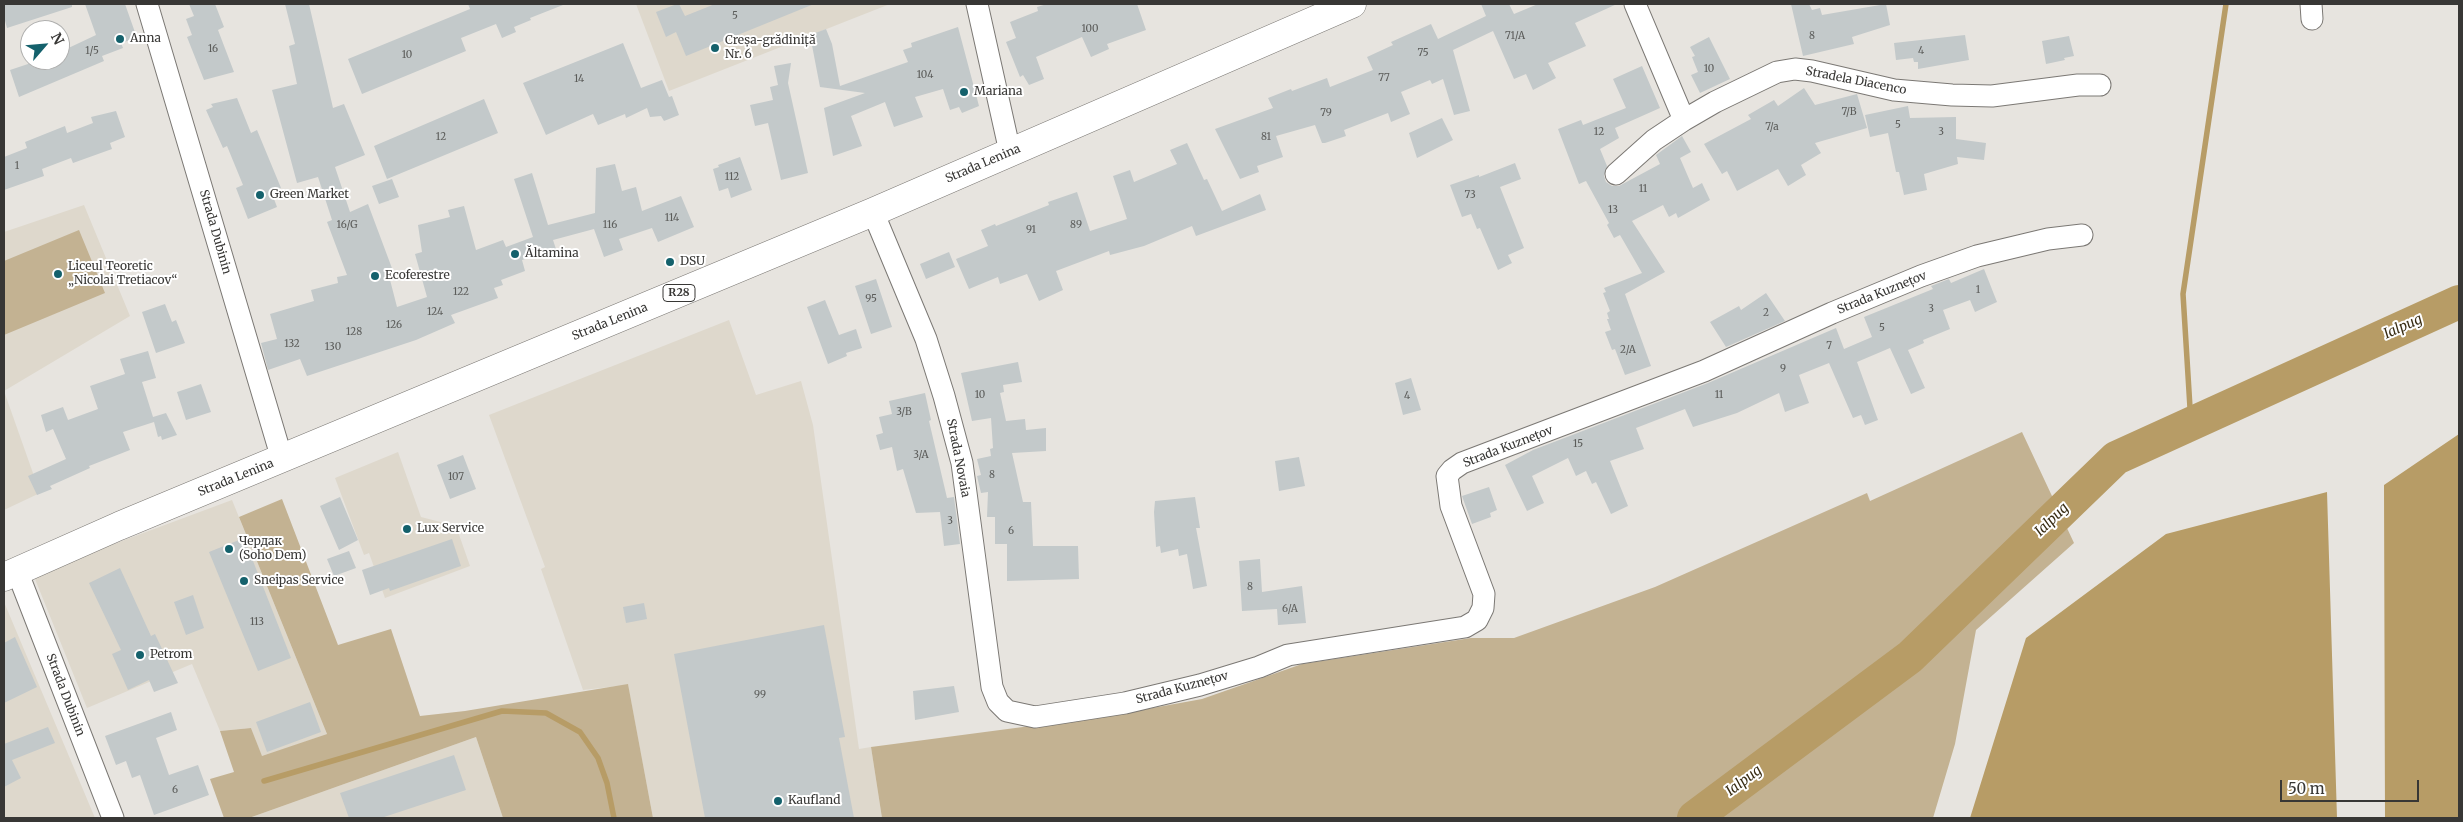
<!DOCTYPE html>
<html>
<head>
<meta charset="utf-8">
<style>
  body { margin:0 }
  #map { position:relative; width:2463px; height:822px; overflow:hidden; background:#e7e4df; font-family:Merriweather,serif }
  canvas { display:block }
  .frame { position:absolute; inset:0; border:5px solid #383735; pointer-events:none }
  .north { position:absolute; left:20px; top:20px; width:50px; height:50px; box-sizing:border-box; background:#fff; border:1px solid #afafae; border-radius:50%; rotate:63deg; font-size:14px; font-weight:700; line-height:20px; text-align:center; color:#383735 }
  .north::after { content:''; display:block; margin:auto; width:18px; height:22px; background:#14616c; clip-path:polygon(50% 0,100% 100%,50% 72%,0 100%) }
  .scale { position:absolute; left:2280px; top:780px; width:139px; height:22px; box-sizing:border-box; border:2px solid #383735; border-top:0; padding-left:6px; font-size:15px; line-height:18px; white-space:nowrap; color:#383735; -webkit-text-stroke:4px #fff; paint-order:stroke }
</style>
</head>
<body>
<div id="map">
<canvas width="2463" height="822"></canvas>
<div class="frame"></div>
<div class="north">N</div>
<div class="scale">50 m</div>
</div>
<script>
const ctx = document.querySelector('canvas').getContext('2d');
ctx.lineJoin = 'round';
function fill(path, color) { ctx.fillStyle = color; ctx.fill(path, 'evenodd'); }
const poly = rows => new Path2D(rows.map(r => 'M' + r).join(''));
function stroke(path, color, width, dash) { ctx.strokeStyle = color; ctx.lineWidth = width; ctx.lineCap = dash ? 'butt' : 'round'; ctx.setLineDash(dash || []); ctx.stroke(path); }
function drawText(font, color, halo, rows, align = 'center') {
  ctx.font = font + ' Merriweather,serif'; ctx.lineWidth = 4; ctx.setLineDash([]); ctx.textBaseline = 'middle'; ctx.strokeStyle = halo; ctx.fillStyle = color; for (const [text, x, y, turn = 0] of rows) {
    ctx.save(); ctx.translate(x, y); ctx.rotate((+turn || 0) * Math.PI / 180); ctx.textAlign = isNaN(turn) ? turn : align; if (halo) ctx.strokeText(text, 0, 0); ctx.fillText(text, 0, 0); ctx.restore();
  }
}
fill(poly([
  [636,4,821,5,890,4,669,91],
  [84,205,130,316,4,391,4,232],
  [729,320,756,395,801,381,813,425,859,749,871,747,882,818,653,818,628,685,583,690,541,569,545,567,489,415],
  [4,391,40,493,4,510],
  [398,452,421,517,456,526,470,566,385,598,369,553,364,555,335,478],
  [232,500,327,734,262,757,251,728,220,731,192,664,87,708,33,574],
  [4,602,95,818,4,818],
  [476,737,503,818,249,818]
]), '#ded8cc');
fill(poly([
  [79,230,105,293,4,335,4,261],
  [2022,432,2074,543,1976,630,1955,744,1933,818,882,818,871,747,1114,715,1202,699,1302,664,1471,638,1514,638,1655,587,1867,493,1870,501],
  [282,499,338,645,391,629,420,716,465,711,628,684,653,818,503,818,476,737,249,818,224,818,210,779,234,772,220,731,251,728,262,756,327,734,239,517]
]), '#c3b292');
fill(poly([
  [2459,434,2459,818,2385,818,2384,485],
  [2327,492,2337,818,1970,818,2026,638,2166,534]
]), '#b79c66');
stroke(poly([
  [2191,424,2183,294,2226,4],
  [264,781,502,711,546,713,580,732,598,758,607,783,614,818]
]), '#b79c66', 5.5);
stroke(poly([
  [1694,818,1910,657,2116,458,2459,302]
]), '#b79c66', 34);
fill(poly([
  [4,4,72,4,72,7,7,28,4,17],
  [85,4,125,4,137,38,121,43,123,48,102,56,104,61,19,97,10,70,40,60,60,60,60,52,96,35],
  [189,4,215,4,224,27,218,30,234,72,204,80,187,37,192,35,186,19,194,16],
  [285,4,309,4,333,108,344,104,365,155,335,167,350,212,368,204,393,271,388,272,397,307,427,297,415,254,422,252,418,225,450,217,448,210,464,206,476,250,503,240,506,247,533,237,514,179,532,173,548,225,595,213,596,168,615,164,622,191,636,187,642,211,681,196,694,227,658,242,652,228,619,239,623,250,604,257,594,229,553,240,556,249,522,260,525,271,501,280,503,285,494,288,498,298,451,315,455,323,416,340,307,376,300,359,268,370,261,343,277,339,270,314,314,301,311,290,338,283,337,277,347,275,327,222,332,220,318,177,297,183,272,90,297,84,289,46,295,44],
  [468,4,563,5,530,18,531,20,514,27,516,32,502,38,496,24,461,38,466,51,362,94,348,59,470,9],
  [677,4,679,4,685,16,715,4,814,4,686,56,676,32,666,37,656,12],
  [1047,4,1137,4,1146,30,1107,44,1109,49,1091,57,1082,37,1036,57,1044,79,1029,85,1023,75,1020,77,1006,42,1016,38,1010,22,1038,11,1037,7],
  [1481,4,1509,4,1514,14,1538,4,1617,4,1575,23,1586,46,1548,63,1556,78,1533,90,1526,74,1514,79,1493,31,1453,50,1470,111,1454,115,1443,79,1432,84,1430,80,1401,92,1410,114,1391,122,1388,113,1344,130,1346,136,1325,143,1322,143,1315,125,1276,136,1283,157,1257,166,1259,172,1240,179,1215,129,1273,108,1268,98,1291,89,1292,91,1327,78,1330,87,1373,70,1367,57,1393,45,1391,42,1431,24,1438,39,1486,16],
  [1791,4,1809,4,1812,10,1820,8,1822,15,1886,4,1890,25,1852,37,1854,44,1803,56],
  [958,27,979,106,962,113,959,107,950,110,943,89,915,97,923,117,894,127,885,102,851,116,862,146,833,156,824,108,865,93,820,87,810,35,826,29,832,44,840,86,908,62,903,50,912,47,911,43],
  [1965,35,1969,60,1918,69,1918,62,1914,62,1913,58,1896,60,1894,43],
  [2069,36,2074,56,2064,58,2065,60,2046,64,2042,41],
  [1709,37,1730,79,1700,93,1691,75,1698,72,1692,57,1695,56,1690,47],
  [623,43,641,88,662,80,669,97,672,96,679,115,664,121,661,116,650,117,647,108,626,118,625,114,598,125,593,114,546,135,523,83],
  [791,63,788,83,808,173,781,180,768,123,755,126,750,105,773,100,770,87,778,85,774,66],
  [1642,66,1660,108,1615,128,1619,138,1600,149,1607,166,1604,176,1606,182,1612,186,1619,186,1660,164,1656,155,1682,136,1691,152,1680,158,1693,188,1702,183,1710,200,1678,218,1676,213,1669,217,1663,205,1632,221,1665,272,1625,294,1651,366,1625,375,1615,349,1612,350,1605,332,1611,330,1607,319,1609,319,1607,313,1610,311,1603,293,1606,292,1604,288,1642,273,1620,235,1614,238,1607,225,1609,223,1586,181,1579,184,1558,129,1581,120,1583,125,1626,108,1613,79],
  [1804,88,1815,105,1857,94,1867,128,1815,143,1821,153,1801,165,1806,175,1788,186,1778,169,1737,191,1727,171,1722,174,1704,144,1751,119,1748,115,1774,100,1778,106],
  [237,98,251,133,257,130,281,188,271,191,277,207,248,219,236,188,243,185,227,146,223,148,206,110,213,107,211,104],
  [484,99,498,133,387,179,374,146],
  [1908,106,1910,118,1956,117,1956,139,1986,143,1984,160,1957,157,1958,164,1924,174,1927,190,1904,195,1899,172,1896,172,1888,133,1870,137,1865,115],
  [116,111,125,137,110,143,112,149,73,163,71,158,42,169,44,176,4,190,4,157,27,148,25,142,65,126,67,133,93,123,91,117],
  [1442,118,1453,140,1417,158,1409,133],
  [1187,143,1204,180,1207,179,1222,211,1260,194,1266,210,1196,236,1192,226,1144,246,1110,255,1109,251,1056,271,1063,290,1039,301,1027,274,1000,284,998,277,969,289,956,259,988,246,981,230,995,224,996,226,1049,205,1048,202,1077,192,1090,231,1127,219,1113,176,1130,170,1134,182,1177,164,1170,150],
  [740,157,752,190,731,198,728,188,719,191,713,169,719,167,718,165],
  [1515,163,1521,179,1500,187,1524,248,1508,255,1512,263,1498,270,1480,228,1477,229,1471,214,1462,217,1450,185,1479,175,1479,177],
  [392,179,399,197,379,204,372,186],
  [949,252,955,267,926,279,920,264],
  [1984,269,1997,302,1975,312,1970,300,1943,310,1950,329,1923,340,1924,343,1908,350,1925,388,1911,394,1890,348,1857,362,1878,420,1865,425,1861,415,1853,418,1829,363,1799,375,1809,403,1785,412,1779,393,1737,413,1693,427,1685,409,1636,428,1644,449,1610,461,1628,506,1611,514,1596,482,1592,484,1586,471,1576,476,1568,458,1532,476,1544,503,1527,511,1505,465,1533,450,1708,383,1836,328,1844,349,1872,337,1864,317,1933,289,1931,286,1949,279,1951,283],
  [876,279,892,327,871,334,855,286],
  [1766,293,1785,321,1726,347,1710,322,1739,306,1741,310],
  [825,300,839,335,856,329,862,348,846,353,847,356,828,364,807,307],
  [165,304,172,322,176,320,185,343,156,353,142,312],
  [148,351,156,378,142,382,153,417,166,413,177,435,162,440,161,436,158,437,154,422,123,432,130,450,89,466,90,468,50,486,52,489,37,495,28,476,66,459,53,429,46,432,41,415,63,407,68,420,98,409,90,386,125,374,120,359],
  [1018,362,1022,382,1003,385,1004,392,1000,393,1006,421,1025,419,1026,430,1046,428,1046,451,1012,453,1023,502,1031,502,1033,546,1078,546,1079,579,1007,581,1007,544,995,544,995,517,987,517,988,492,981,493,977,476,981,475,977,459,991,456,990,449,993,448,991,418,972,421,961,373],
  [1411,378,1421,410,1403,415,1395,383],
  [201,384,211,412,186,420,177,392],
  [925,393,931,420,929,421,947,498,954,497,960,544,944,546,940,512,916,513,903,469,897,471,892,447,880,450,876,435,883,433,879,417,892,414,889,401],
  [463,455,476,489,450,499,437,465],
  [1299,457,1305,486,1279,491,1275,461],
  [1489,487,1497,510,1490,513,1491,517,1472,524,1462,496],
  [340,497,358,540,339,550,320,506],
  [1195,497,1200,528,1196,528,1207,586,1193,589,1187,554,1179,556,1178,549,1161,553,1160,546,1156,547,1154,512,1155,501],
  [244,538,291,658,258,671,209,552],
  [452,539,461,566,390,591,389,588,370,595,362,570],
  [349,551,356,568,334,576,327,559],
  [1260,559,1262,592,1302,586,1306,623,1278,625,1277,609,1242,611,1239,561],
  [120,568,151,636,155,634,178,683,154,692,149,680,128,690,112,654,121,650,89,583],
  [193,595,204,628,186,635,174,602],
  [644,603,647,619,626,623,623,607],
  [824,625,845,737,839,738,854,818,705,818,674,654],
  [15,637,37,687,4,703,4,643],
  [954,686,959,712,915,720,913,691],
  [310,702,321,732,267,752,256,722],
  [171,712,177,730,156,738,169,775,198,765,209,795,154,815,140,775,132,778,126,761,116,765,105,736],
  [48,727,55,743,12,760,21,778,4,787,4,744],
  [454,755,466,790,381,818,349,818,340,793]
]), '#c3c9ca');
const minor = poly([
  [147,4,282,459],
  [977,4,1010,152],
  [1635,4,1684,120],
  [2311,4,2312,19],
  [1616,174,1654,140,1684,120,1715,102,1777,72,1795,69,1812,71,1894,90,1952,95,1992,96,2078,85,2100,85],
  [873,212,926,339,944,396,962,463,992,687,998,702,1007,711,1035,717,1125,703,1200,685,1259,667,1288,655,1465,627,1477,620,1483,608,1484,594,1451,506,1447,476,1452,470,1462,463,1704,371,1832,313,1921,276,1977,256,2048,239,2082,235],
  [17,571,113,818]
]);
const primary = poly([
  [4,577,119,526,873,212,1352,4]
]);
stroke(minor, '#7b7874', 23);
stroke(primary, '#7b7874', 29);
stroke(minor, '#fff', 21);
stroke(primary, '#fff', 28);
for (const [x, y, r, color] of [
  [120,39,5,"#14616c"],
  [715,48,5,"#14616c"],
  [964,92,5,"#14616c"],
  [260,195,5,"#14616c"],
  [515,254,5,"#14616c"],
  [670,262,5,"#14616c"],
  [58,274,5,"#14616c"],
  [375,276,5,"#14616c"],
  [407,529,5,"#14616c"],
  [229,549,5,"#14616c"],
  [244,581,5,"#14616c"],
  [140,655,5,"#14616c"],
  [778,801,5,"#14616c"]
]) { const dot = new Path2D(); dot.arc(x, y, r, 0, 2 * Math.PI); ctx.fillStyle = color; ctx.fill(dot); stroke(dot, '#fff', 2); }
drawText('10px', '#5b5c5a', null, [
  ["5",735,16],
  ["100",1090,29],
  ["71/A",1515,36],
  ["8",1812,36],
  ["16",213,49],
  ["1/5",92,51],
  ["4",1921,51],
  ["75",1423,53],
  ["10",407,55],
  ["10",1709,69],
  ["104",925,75],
  ["77",1384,78],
  ["14",579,79],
  ["7/B",1849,112],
  ["79",1326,113],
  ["5",1898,125],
  ["7/a",1772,127],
  ["12",1599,132],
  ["3",1941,132],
  ["12",441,137],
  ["81",1266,137],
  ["1",17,166],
  ["112",732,177],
  ["11",1643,189],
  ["73",1470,195],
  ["13",1613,210],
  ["114",672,218],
  ["16/G",347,225],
  ["116",610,225],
  ["89",1076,225],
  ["91",1031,230],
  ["1",1978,290],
  ["122",461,292],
  ["95",871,299],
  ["3",1931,309],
  ["124",435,312],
  ["2",1766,313],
  ["126",394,325],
  ["5",1882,328],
  ["128",354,332],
  ["132",292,344],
  ["7",1829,346],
  ["130",333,347],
  ["2/A",1628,350],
  ["9",1783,369],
  ["10",980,395],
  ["11",1719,395],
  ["4",1407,396],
  ["3/B",904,412],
  ["15",1578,444],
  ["3/A",921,455],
  ["8",992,475],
  ["107",456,477],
  ["3",950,521],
  ["6",1011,531],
  ["8",1250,587],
  ["6/A",1290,609],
  ["113",257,622],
  ["99",760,695],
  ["6",175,790]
]);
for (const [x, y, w] of [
  [679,293,32]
]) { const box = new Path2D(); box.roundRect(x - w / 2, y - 8.5, w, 17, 4); ctx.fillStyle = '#fff'; ctx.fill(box); stroke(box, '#383735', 1); }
drawText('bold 11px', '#383735', null, [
  ["R28",679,293]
]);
drawText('12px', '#383735', '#fff', [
  ["Anna",130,39],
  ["Creșa-grădiniță",725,41],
  ["Nr. 6",725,55],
  ["Mariana",974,92],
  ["Green Market",270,195],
  ["Ăltamina",525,254],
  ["DSU",680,262],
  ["Liceul Teoretic",68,267],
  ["„Nicolai Tretiacov“",68,281],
  ["Ecoferestre",385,276],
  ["Lux Service",417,529],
  ["Чердак",239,542],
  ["(Soho Dem)",239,556],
  ["Sneipas Service",254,581],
  ["Petrom",150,655],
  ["Kaufland",788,801]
], 'left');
drawText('12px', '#383735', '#fff', [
  ["Stradela Diacenco",1856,81,11],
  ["Strada Lenina",983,164,-23],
  ["Strada Dubinin",215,232,74],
  ["Strada Kuznețov",1882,293,-22],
  ["Strada Lenina",610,322,-22],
  ["Strada Kuznețov",1508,447,-21],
  ["Strada Novaia",958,458,79],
  ["Strada Lenina",236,478,-22],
  ["Strada Kuznețov",1182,688,-15],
  ["Strada Dubinin",65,695,69]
]);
drawText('italic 14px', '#382c13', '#fff', [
  ["Ialpug",2403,327,-24],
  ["Ialpug",2052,520,-44],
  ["Ialpug",1744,781,-37]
]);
</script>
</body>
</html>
